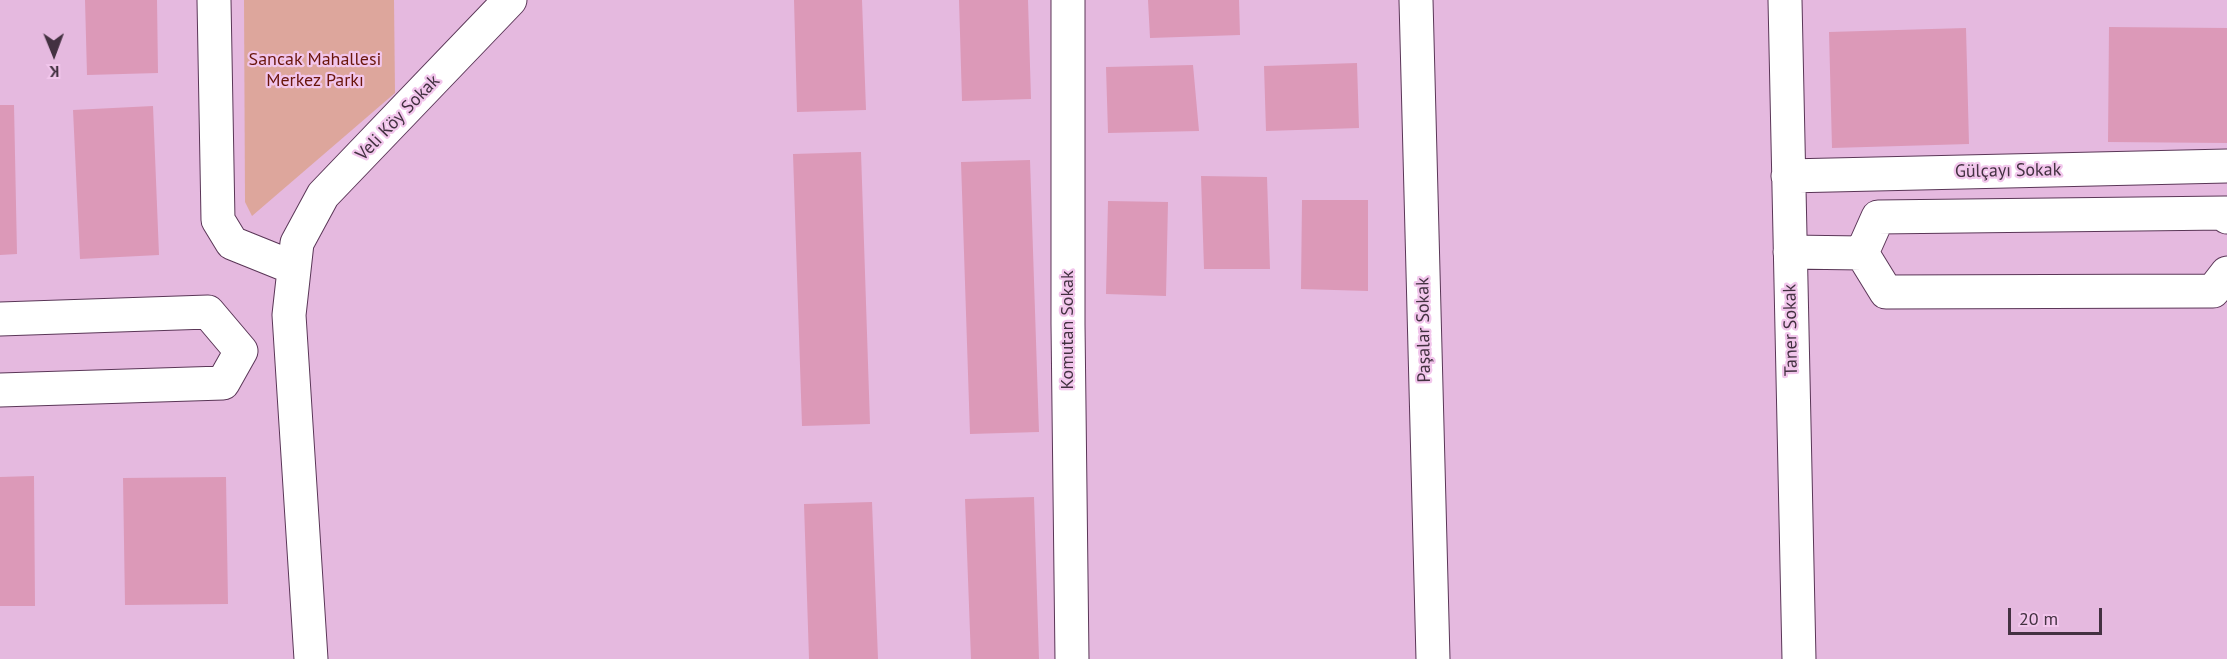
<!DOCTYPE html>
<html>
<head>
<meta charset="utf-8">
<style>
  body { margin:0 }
  #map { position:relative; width:2227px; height:659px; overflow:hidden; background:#e5b9df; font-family:"PT Sans",sans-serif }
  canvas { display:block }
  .north { position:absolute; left:24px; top:24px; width:60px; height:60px; -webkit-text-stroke:4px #f2c6ec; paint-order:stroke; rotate:179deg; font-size:16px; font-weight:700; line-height:24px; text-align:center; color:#433141 }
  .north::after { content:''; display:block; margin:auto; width:21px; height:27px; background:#433141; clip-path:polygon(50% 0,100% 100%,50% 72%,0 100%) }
  .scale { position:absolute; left:2008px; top:608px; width:94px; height:27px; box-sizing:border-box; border:3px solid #433141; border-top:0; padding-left:8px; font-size:18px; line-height:21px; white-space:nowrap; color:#433141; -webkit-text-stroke:4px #f2c6ec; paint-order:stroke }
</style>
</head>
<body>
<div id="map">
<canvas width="2227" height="659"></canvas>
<div class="north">K</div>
<div class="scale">20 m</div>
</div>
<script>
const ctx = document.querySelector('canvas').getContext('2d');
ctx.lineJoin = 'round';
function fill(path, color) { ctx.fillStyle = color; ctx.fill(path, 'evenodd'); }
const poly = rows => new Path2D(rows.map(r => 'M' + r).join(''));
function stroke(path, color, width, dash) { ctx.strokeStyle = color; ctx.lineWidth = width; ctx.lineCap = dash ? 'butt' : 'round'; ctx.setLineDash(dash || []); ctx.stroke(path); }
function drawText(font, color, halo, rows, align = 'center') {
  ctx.font = font + ' "PT Sans",sans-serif'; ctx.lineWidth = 4.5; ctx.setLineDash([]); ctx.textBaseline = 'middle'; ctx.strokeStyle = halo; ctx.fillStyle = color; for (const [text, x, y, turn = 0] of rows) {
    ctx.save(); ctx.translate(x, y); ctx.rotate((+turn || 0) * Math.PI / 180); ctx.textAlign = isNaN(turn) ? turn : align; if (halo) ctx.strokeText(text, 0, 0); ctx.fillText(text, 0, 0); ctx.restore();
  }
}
fill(poly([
  [244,0,394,0,395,93,252,216,245,202]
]), '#dda69c');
fill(poly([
  [85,0,157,0,158,73,87,75],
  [794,0,862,0,866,110,797,112],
  [959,0,1028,0,1031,99,962,101],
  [1148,0,1239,0,1240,35,1150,38],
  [2109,27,2227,28,2227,143,2108,142],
  [1966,28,1969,144,1832,148,1829,32],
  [1357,63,1359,128,1266,131,1264,66],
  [1193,65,1199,131,1108,133,1106,67],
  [0,105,14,105,17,254,0,255],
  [153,106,159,255,80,259,73,110],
  [861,152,870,424,802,426,793,154],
  [1030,160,1039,432,970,434,961,162],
  [1201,176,1267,177,1270,269,1204,269],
  [1302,200,1368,200,1368,291,1301,289],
  [1108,201,1168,202,1166,296,1106,294],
  [34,476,35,606,0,606,0,477],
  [226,477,228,604,125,605,123,478],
  [1034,497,1039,659,971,659,965,499],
  [872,502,878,659,809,659,804,504]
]), '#dc99b8');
const minor = poly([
  [214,0,218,220,232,243,294,268],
  [1068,0,1068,324,1072,659],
  [1416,0,1433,659],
  [1785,0,1799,659],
  [1788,176,2227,166],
  [2227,217,2225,213,1878,217,1862,253,1886,292,2213,291,2227,273],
  [1790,252,1862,253],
  [0,319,208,312,241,351],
  [0,390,223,383,241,351],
  [311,659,289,315,297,243,323,195,510,0]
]);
stroke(minor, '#5a3657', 35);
stroke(minor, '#fff', 33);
drawText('18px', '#69150b', '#f2c6ec', [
  ["Sancak Mahallesi",315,60],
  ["Merkez Parkı",315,81]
]);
drawText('18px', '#433141', '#f2c6ec', [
  ["Veli Köy Sokak",398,118,-46],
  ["Gülçayı Sokak",2008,171,-1],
  ["Komutan Sokak",1068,330,-90],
  ["Paşalar Sokak",1424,330,-91],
  ["Taner Sokak",1791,330,-91]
]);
</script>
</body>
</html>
